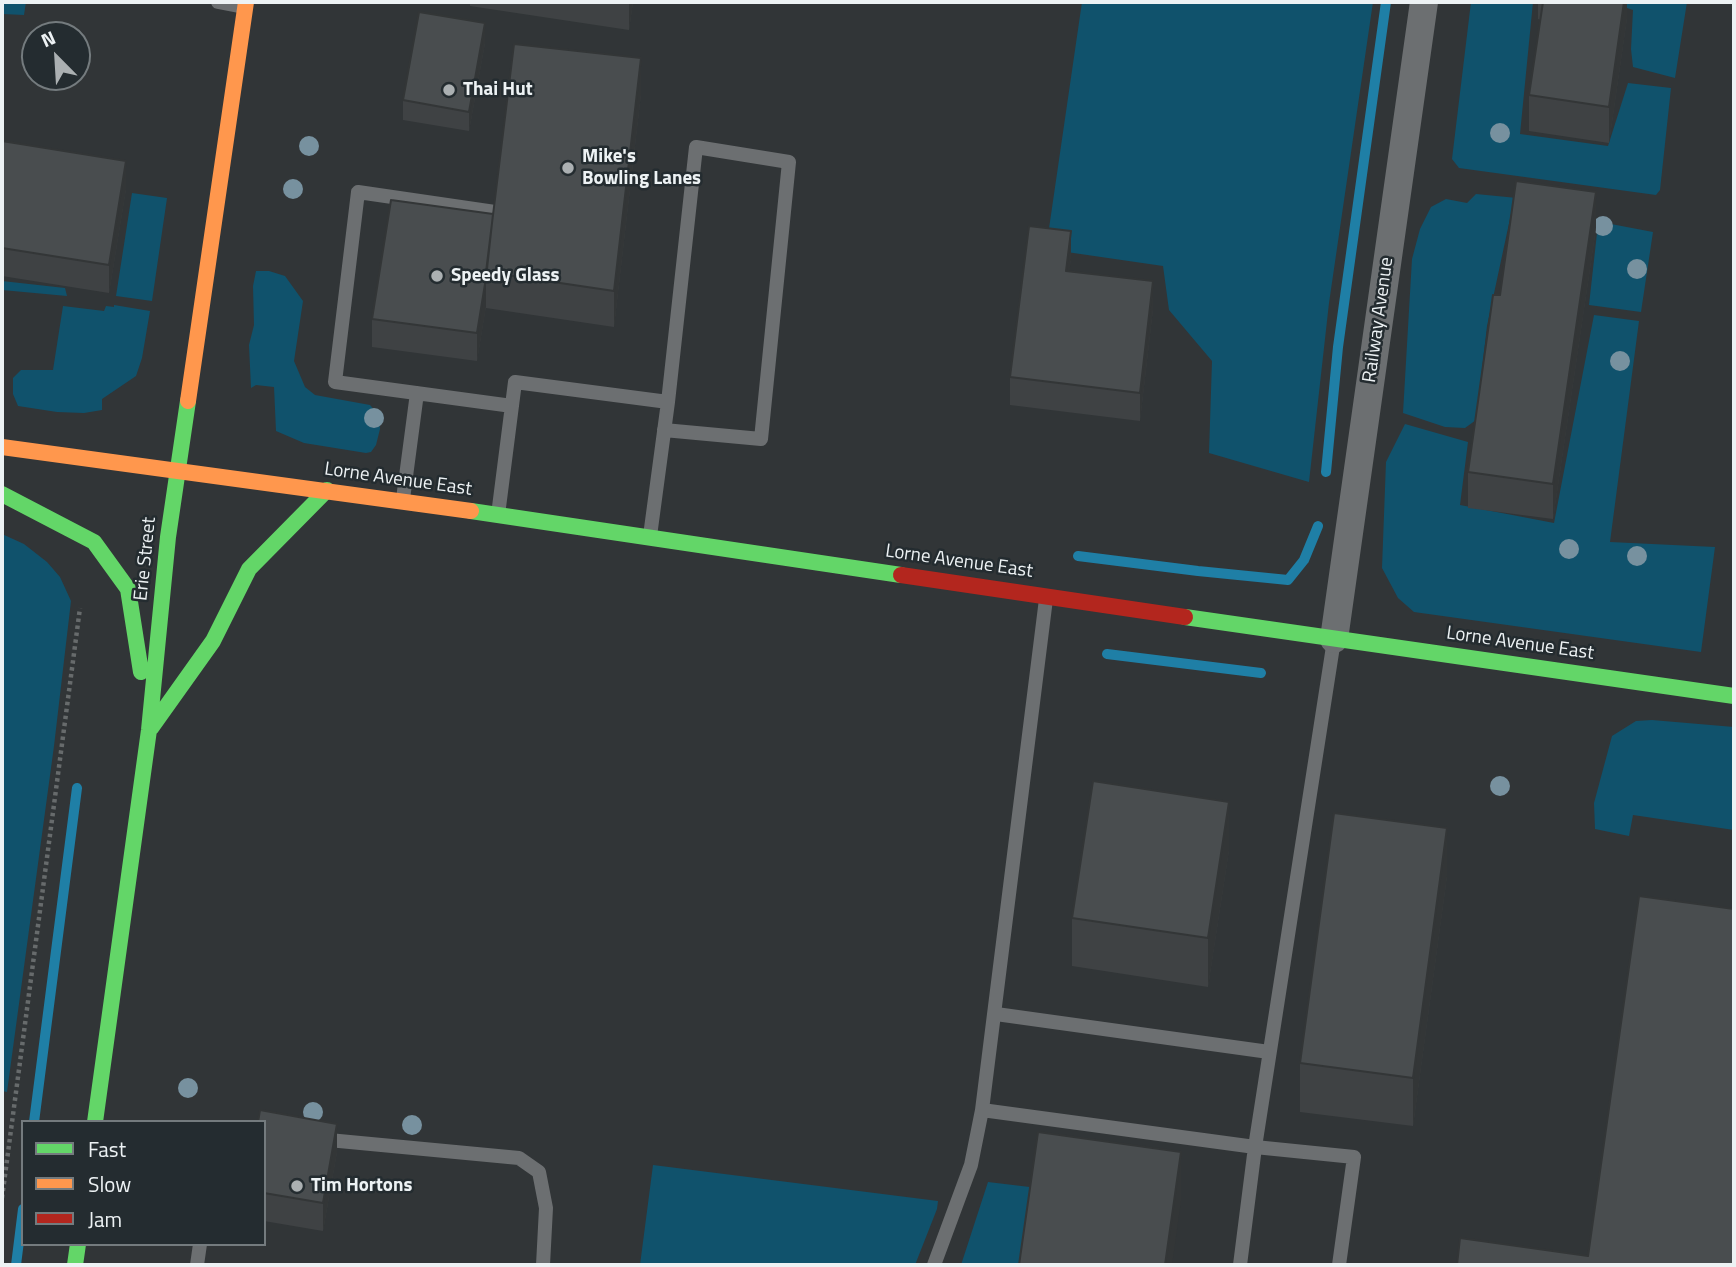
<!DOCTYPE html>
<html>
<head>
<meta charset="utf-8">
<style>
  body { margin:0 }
  #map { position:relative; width:1736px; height:1267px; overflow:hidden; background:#313537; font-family:"Titillium Web",sans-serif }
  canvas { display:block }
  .frame { position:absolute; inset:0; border:4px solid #edf2f4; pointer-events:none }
  .legend { position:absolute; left:21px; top:1120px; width:245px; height:126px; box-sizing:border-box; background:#242c30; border:2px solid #747b7e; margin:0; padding:9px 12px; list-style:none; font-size:21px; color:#edf2f4 }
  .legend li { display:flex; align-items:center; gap:14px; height:35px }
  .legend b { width:35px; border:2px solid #747b7e }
  .north { position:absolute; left:21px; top:21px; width:70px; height:70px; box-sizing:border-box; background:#242c30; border:2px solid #747b7e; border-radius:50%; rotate:336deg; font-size:19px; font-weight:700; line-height:28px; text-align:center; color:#edf2f4 }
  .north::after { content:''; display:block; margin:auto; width:24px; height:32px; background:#abb0b2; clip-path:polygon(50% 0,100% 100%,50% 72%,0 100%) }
</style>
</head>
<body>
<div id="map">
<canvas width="1736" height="1267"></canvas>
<div class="frame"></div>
<ul class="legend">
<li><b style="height:9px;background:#63d668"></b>Fast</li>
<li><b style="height:9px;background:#ff974d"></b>Slow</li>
<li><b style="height:9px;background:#b3261e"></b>Jam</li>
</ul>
<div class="north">N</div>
</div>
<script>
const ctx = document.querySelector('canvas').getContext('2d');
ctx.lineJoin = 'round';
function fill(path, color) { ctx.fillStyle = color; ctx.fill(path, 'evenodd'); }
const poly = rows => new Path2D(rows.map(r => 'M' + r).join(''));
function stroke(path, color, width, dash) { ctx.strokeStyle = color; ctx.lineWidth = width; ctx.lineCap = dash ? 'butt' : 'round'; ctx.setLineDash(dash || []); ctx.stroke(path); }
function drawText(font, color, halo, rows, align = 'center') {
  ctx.font = font + ' "Titillium Web",sans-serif'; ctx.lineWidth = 5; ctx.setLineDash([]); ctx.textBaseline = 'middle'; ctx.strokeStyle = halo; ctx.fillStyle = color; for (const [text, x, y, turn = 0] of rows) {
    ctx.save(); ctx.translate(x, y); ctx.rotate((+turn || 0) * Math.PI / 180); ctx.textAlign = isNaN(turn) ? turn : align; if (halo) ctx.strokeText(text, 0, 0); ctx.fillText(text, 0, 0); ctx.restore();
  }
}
fill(poly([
  [2,2,26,2,24,15,2,14],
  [1082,2,1373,2,1329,303,1309,482,1209,453,1212,361,1169,310,1163,266,1046,249],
  [1471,2,1533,2,1520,134,1608,146,1628,83,1671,88,1660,190,1656,195,1459,168,1452,159],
  [1627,2,1687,2,1675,78,1633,67,1631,49,1633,10,1627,8],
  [132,193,167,198,152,301,116,296],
  [1476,194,1589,205,1590,220,1653,232,1641,312,1589,305,1598,224,1511,214,1487,326,1476,420,1465,428,1445,427,1403,413,1412,259,1420,229,1431,207,1446,199,1467,203],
  [256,271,269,271,285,276,303,301,294,361,305,387,315,395,370,405,379,415,380,429,376,445,371,452,366,453,304,443,276,431,274,387,256,385,251,388,249,345,254,325,253,286],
  [2,281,65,288,67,296,2,290],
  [114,305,150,311,142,358,136,376,102,399,102,410,84,413,57,412,18,406,13,394,13,378,21,370,53,370,63,306,104,311,106,306,114,307],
  [1594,315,1639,321,1610,542,1715,547,1701,652,1414,612,1398,598,1382,568,1386,462,1405,424,1468,442,1460,505,1554,523],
  [2,534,24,544,47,562,60,577,71,601,54,746,7,1092,2,1091],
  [1652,720,1734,727,1734,830,1633,815,1629,836,1595,829,1594,803,1612,736,1636,721],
  [653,1165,938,1201,937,1209,915,1265,640,1265],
  [988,1182,1038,1188,1029,1265,961,1265]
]), '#10526c');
stroke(poly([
  [1326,472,1338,347,1386,2],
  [1078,556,1198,571,1288,580,1304,560,1318,526],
  [1107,654,1261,673],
  [34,1122,77,788],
  [16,1265,23,1209]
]), '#1f7fa6', 10);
stroke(poly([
  [2,1198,80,608]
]), '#676b6c', 4.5, [3.5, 3.5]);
stroke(poly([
  [218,2,244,7],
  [495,212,358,192,335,382,512,406],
  [664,430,761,439,789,162,696,147,668,402],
  [403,499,417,393],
  [498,515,515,382,668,402,650,536],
  [996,1014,1269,1052],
  [982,1110,1255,1147,1354,1157,1339,1265],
  [318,1139,519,1158,539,1172,546,1208,543,1265],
  [197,1265,200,1244],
  [934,1265,971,1165,982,1110,1046,599],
  [1240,1265,1255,1147,1334,640]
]), '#6c6f71', 14);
stroke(poly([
  [1334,639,1424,2]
]), '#6c6f71', 28);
stroke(poly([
  [2,494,94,542,128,589,141,672],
  [471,511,901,575],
  [1185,617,1734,696],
  [151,728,213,641,249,569,327,490],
  [95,1122,149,730,168,537,188,401],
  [75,1265,78,1244]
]), '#63d668', 16);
stroke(poly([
  [188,401,246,2],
  [2,447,471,511]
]), '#ff974d', 16);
stroke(poly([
  [901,575,1185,617]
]), '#b3261e', 16);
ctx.fillStyle = '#77919f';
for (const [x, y] of [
  [1500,133],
  [309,146],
  [293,189],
  [1603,226],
  [1637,269],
  [1620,361],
  [374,418],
  [1569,549],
  [1637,556],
  [1500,786],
  [188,1088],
  [313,1112],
  [412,1125]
]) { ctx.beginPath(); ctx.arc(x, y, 10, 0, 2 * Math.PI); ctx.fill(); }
fill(poly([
  [470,2,633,2,629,30,470,6],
  [1538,2,1627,2,1627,18,1609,143,1529,131,1529,95,1541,20,1538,19],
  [485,43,469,131,403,120,403,100],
  [641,94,614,327,486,308,486,306,477,361,372,347,372,319,493,214],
  [2,141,126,189,109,293,2,276],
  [1596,228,1553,519,1468,508,1468,472],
  [1071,259,1069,271,1153,309,1140,421,1010,405,1010,377],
  [1229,850,1208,987,1072,966,1072,918],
  [1447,876,1413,1126,1300,1112,1300,1063],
  [264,1122,337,1152,323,1231,264,1221]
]), '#3f4244');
fill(poly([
  [629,2,633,2,629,30],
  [1624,2,1627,2,1627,18,1609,143,1609,107],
  [485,23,485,43,469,131,469,112],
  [641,58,641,94,614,327,614,291],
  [126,161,126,189,109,293,109,265],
  [1596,192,1596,228,1553,519,1553,484],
  [1071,231,1071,259,1066,299,1066,271],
  [486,278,486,306,477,361,477,333],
  [1153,281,1153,309,1140,421,1140,393],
  [1229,802,1229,850,1208,987,1208,938],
  [1447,828,1447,876,1413,1126,1413,1078],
  [337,1124,337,1152,323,1231,323,1203],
  [1181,1152,1181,1201,1172,1265,1165,1265]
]), '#333637');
const building = poly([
  [1543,2,1624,2,1609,107,1529,95,1543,2],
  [419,12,485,23,469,112,403,100,419,12],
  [514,44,641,58,614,291,486,272,514,44],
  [2,141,126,161,109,265,2,248,2,141],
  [1516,181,1596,192,1553,484,1468,472,1493,295,1500,295,1516,181],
  [391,200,493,214,486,278,477,333,372,319,391,200],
  [1029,226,1071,231,1066,271,1153,281,1140,393,1010,377,1029,226],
  [1093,781,1229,802,1208,938,1072,918,1093,781],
  [1334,813,1447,828,1413,1078,1300,1063,1334,813],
  [1639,896,1734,909,1734,1265,1457,1265,1460,1238,1588,1256,1639,896],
  [260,1110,337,1124,323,1203,264,1193,264,1122,258,1122,260,1110],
  [1038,1132,1181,1152,1165,1265,1019,1265,1038,1132]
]);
fill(building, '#494d4f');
stroke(building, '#333637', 2);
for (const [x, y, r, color] of [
  [449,90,7,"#abb0b2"],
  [568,168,7,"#abb0b2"],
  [437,276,7,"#abb0b2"],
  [297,1186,7,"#abb0b2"]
]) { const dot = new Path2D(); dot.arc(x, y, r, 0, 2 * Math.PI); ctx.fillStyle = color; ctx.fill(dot); stroke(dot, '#242c30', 2.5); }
drawText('bold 19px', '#edf2f4', '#242c30', [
  ["Thai Hut",463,90],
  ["Mike's",582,157],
  ["Bowling Lanes",582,179],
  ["Speedy Glass",451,276],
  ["Tim Hortons",311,1186]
], 'left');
drawText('19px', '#edf2f4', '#242c30', [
  ["Railway Avenue",1379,320,-82],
  ["Lorne Avenue East",398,480,8],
  ["Erie Street",146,559,-84],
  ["Lorne Avenue East",959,562,8],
  ["Lorne Avenue East",1520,644,8]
]);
</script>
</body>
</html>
